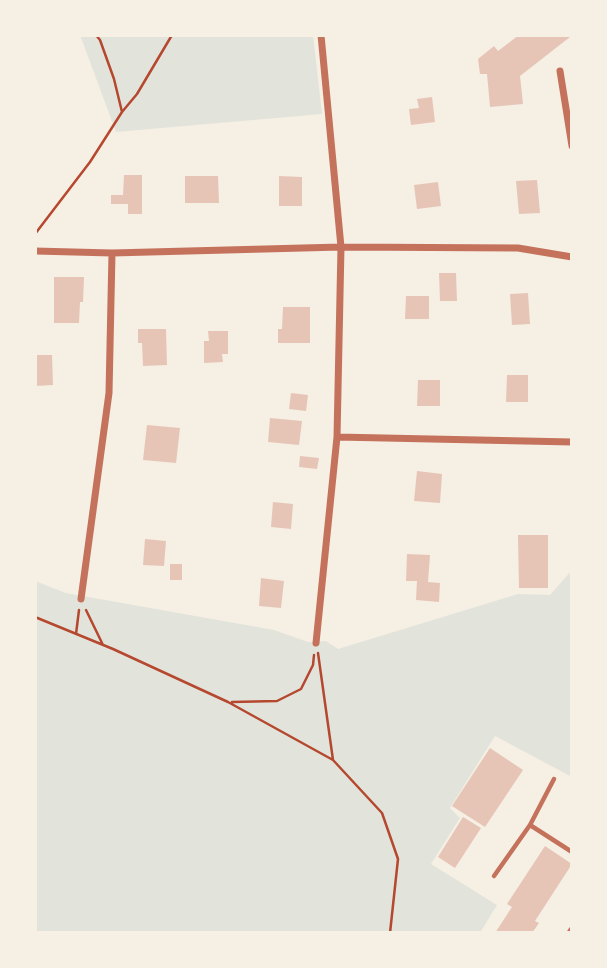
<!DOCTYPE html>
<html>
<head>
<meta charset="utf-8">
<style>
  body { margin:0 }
  #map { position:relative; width:607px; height:968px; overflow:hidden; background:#f6efe4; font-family:"IBM Plex Sans",sans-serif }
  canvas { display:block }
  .frame { position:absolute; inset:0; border:37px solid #f6efe4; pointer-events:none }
</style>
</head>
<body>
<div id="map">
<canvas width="607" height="968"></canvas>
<div class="frame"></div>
</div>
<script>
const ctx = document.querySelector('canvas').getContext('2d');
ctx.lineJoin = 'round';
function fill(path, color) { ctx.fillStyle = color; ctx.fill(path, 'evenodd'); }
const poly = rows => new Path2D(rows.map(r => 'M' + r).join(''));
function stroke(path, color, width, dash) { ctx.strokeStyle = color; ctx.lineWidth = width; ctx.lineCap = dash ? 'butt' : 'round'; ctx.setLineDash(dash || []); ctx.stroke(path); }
fill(poly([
  [80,35,313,35,322,114,116,132],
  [572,570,572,777,495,736,450,808,460,818,431,864,497,905,480,933,35,933,35,581,66,593,274,630,308,642,326,641,338,649,518,594,550,595]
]), '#e2e4dc');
fill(poly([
  [519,35,572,35,572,41,570,37,520,76,523,104,490,107,487,74,480,74,478,59,494,46,498,51],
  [432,97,435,122,411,125,409,109,419,108,417,99],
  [124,175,142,175,142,214,128,214,128,204,111,204,111,195,123,195],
  [185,176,218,176,219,203,185,203],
  [279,176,302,177,302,206,279,206],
  [537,180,540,213,519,214,516,181],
  [438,182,441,206,417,209,414,185],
  [439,273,456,273,457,301,440,301],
  [54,277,84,277,83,302,80,302,79,323,54,323],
  [528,293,530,324,512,325,510,294],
  [406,296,429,296,429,319,405,319],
  [283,307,310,307,310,343,278,343,278,329,282,329],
  [138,329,166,329,167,365,143,366,142,343,138,343],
  [208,331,228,331,228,354,222,354,223,362,204,363,204,341,209,341],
  [35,355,52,355,53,385,35,386],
  [507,375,528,375,528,402,506,402],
  [418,380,440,380,440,406,417,406],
  [291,393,308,395,306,411,289,409],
  [270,418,302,421,299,445,268,442],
  [147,425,180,428,176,463,143,460],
  [300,456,319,458,317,469,299,467],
  [417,471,442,474,440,503,414,501],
  [273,502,293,504,291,529,271,527],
  [518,535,548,535,548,588,519,588],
  [145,539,166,541,164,566,143,565],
  [407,554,430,555,428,582,440,583,439,602,416,600,417,581,406,581],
  [170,564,182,564,182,580,170,580],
  [261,578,284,581,281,608,259,606],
  [490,748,523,770,485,827,452,806],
  [463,817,481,828,455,868,438,857],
  [545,846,572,864,535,921,539,923,532,933,495,933,512,907,507,904]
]), '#e6c5b7');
stroke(poly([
  [122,112,137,94,172,35],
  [35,234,90,162,122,112,114,79,100,40,96,35],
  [86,610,103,645],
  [35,617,113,649,228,702,333,760,382,813,398,859,390,933],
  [76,634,79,610],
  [318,653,333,760],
  [232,702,277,701,301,689,313,665,314,655]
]), '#b5482f', 2.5);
stroke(poly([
  [530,825,554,779],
  [494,876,530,825,572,852]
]), '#c5725c', 4.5);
stroke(poly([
  [560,71,572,146],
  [35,251,112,253,341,247,518,248,572,257],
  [337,437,572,442],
  [81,599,109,393,112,253],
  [316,643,337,437,341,247,321,35],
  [570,933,572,930]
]), '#c5725c', 7);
</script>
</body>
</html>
